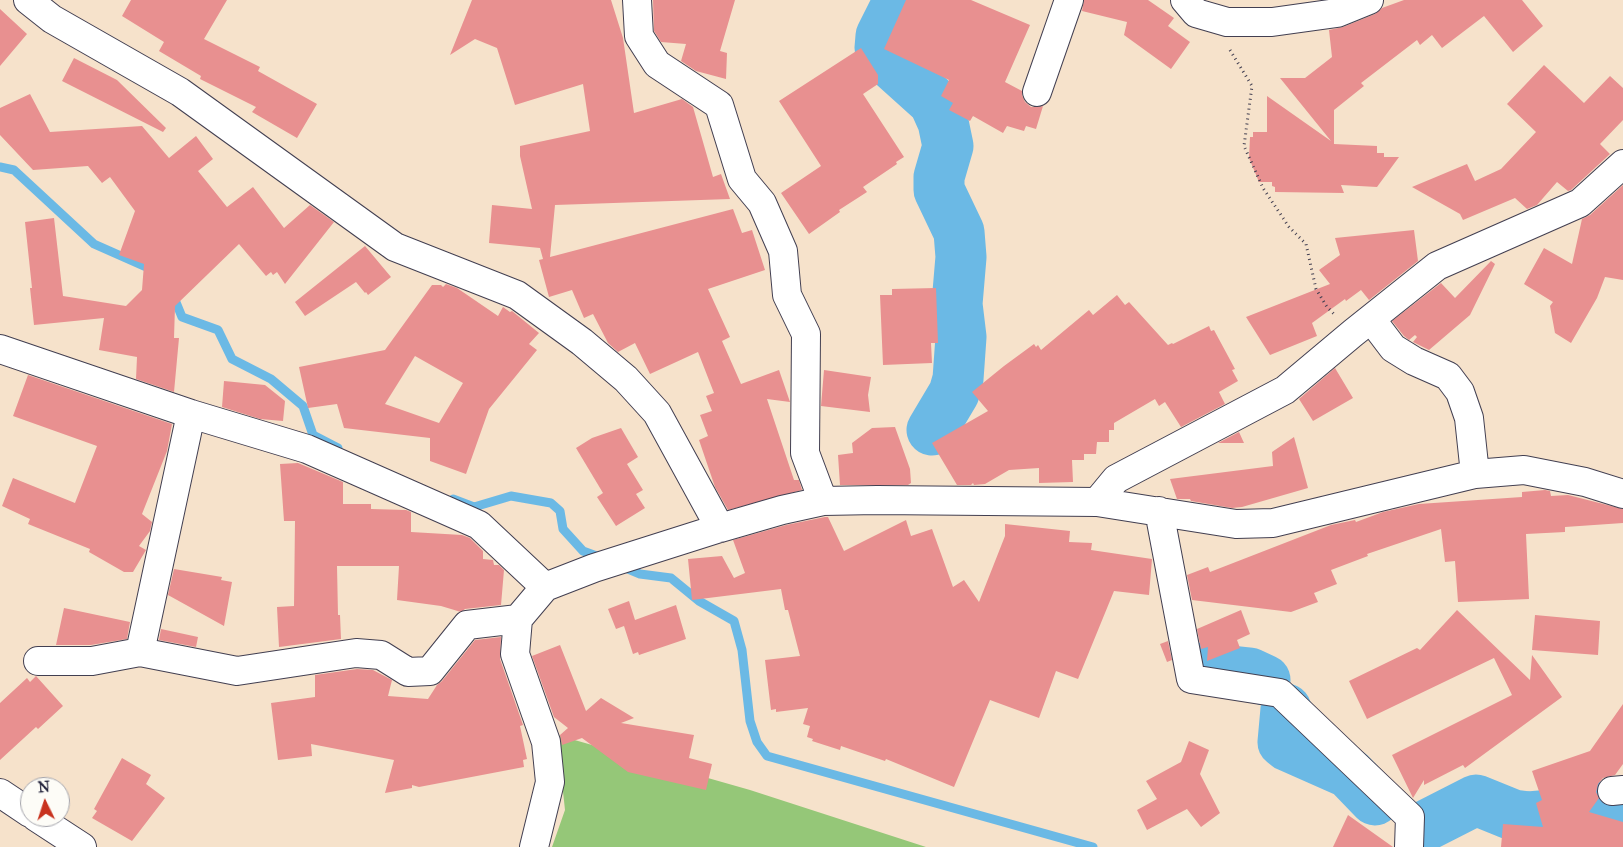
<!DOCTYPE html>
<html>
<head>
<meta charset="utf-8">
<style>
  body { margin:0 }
  #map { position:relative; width:1623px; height:847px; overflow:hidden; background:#f6e2cb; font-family:"IM FELL Great Primer",serif }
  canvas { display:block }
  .north { position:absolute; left:20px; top:777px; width:50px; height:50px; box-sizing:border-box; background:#fdfcf7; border:1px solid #a5a5ac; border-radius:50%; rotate:356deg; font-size:14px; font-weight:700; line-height:20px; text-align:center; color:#22223b }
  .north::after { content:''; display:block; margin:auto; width:18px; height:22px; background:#c8321e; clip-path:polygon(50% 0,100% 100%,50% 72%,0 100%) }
</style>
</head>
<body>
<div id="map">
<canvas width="1623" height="847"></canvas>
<div class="north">N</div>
</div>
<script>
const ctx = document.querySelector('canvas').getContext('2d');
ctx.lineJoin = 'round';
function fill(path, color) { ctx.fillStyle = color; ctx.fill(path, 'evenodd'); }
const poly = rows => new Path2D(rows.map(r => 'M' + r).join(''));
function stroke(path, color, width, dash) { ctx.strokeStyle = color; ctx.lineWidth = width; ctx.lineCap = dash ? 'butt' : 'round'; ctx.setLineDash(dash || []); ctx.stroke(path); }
fill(poly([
  [557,735,750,790,926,847,552,847,565,810]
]), '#95c778');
stroke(poly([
  [0,167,14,170,94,244,155,271],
  [173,295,182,317,218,330,232,359,271,379,303,406,313,435,338,448],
  [453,499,474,507,511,496,551,503,560,511,563,529,583,551,602,558],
  [621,566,640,574,671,578,699,601,734,621,742,650,750,721,757,742,767,756,1093,847]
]), '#6bb9e5', 9);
stroke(poly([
  [899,0,881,36,880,48,884,57,934,102,943,122,948,146,939,177,939,190,959,232,961,257,957,304,961,337,958,379,954,393,932,430],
  [1203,668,1250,673,1265,680],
  [1286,709,1283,742,1288,746,1349,773,1375,800],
  [1425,826,1476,800,1513,815,1529,817,1586,812,1623,802]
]), '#6bb9e5', 51);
fill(poly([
  [131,0,227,0,204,39,260,67,258,71,317,104,297,138,252,112,256,107,200,79,201,76,159,51,164,42,122,16],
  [472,0,611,0,623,38,634,113,682,99,693,107,713,177,721,174,730,199,555,205,550,257,733,209,742,233,752,230,765,270,708,289,730,337,722,341,741,384,779,370,790,402,767,399,794,480,799,480,802,490,728,510,715,487,699,440,708,436,700,415,712,411,706,396,714,393,698,352,650,374,635,343,618,352,608,343,593,314,584,318,572,290,549,297,539,260,543,259,540,248,489,243,492,205,532,209,520,156,520,146,590,131,583,84,515,105,497,48,475,39,450,55],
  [653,0,735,0,720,51,727,53,726,79,696,71,681,61,686,44,661,42,654,31],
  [906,0,971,0,1030,25,1005,82,1022,91,1022,95,1025,102,1031,107,1039,107,1043,106,1036,129,1026,126,1024,131,1007,126,1003,133,973,116,970,121,949,110,953,103,941,96,949,80,884,49],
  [1084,0,1148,0,1174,18,1168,26,1190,42,1171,69,1124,35,1127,22,1082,11],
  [1404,0,1522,0,1543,26,1513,52,1484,16,1442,48,1432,35,1420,45,1417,40,1361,83,1364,86,1334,110,1334,144,1377,146,1377,153,1384,153,1384,157,1399,157,1377,187,1341,185,1344,193,1275,192,1275,187,1272,186,1272,182,1259,182,1249,158,1250,137,1253,137,1253,132,1267,132,1267,96,1331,141,1280,78,1305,78,1332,57,1329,30,1343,27,1375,14,1382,8],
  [0,9,27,34,0,66],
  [861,48,878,75,878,84,863,94,904,157,896,162,897,164,863,187,867,192,839,210,840,212,809,234,781,193,821,166,779,101],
  [74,58,117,80,166,128,163,132,62,81],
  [1544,65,1584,103,1610,76,1623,88,1623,120,1600,144,1610,154,1571,190,1568,191,1557,182,1537,205,1527,209,1515,198,1463,220,1460,214,1412,187,1467,164,1475,181,1501,169,1536,132,1507,104],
  [30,94,50,132,142,126,169,158,196,136,213,159,198,171,227,207,253,187,284,228,310,205,334,222,285,284,277,272,273,275,271,272,266,276,239,244,175,306,174,338,179,338,174,392,136,379,137,357,99,350,104,318,34,325,30,288,32,288,25,222,54,218,63,296,126,306,142,290,144,264,119,255,135,211,110,177,102,183,88,166,33,170,0,135,0,108],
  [1623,185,1623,280,1605,277,1597,298,1571,343,1555,333,1550,306,1553,302,1524,284,1544,248,1572,264,1582,219,1590,215],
  [1414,230,1418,261,1369,300,1361,290,1346,301,1345,299,1312,323,1317,336,1270,355,1246,317,1330,284,1319,270,1340,255,1335,238],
  [365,246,391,277,368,295,366,292,365,293,356,282,305,316,295,302],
  [1491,261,1495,264,1470,315,1429,350,1413,342,1417,337,1415,335,1409,340,1404,336,1392,321,1441,283,1455,298],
  [446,284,457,288,498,316,503,307,510,312,512,311,539,333,529,344,537,350,489,409,466,474,430,461,430,438,344,428,337,404,308,408,299,367,385,350,432,285,441,285,443,287],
  [415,356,463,383,439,423,385,404],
  [936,288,938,343,931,343,932,363,883,365,880,295,892,295,892,289],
  [1117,295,1125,305,1129,302,1168,345,1172,343,1173,344,1209,326,1211,331,1214,330,1235,369,1232,370,1238,381,1219,392,1225,404,1181,427,1165,402,1159,406,1155,399,1114,423,1114,430,1109,430,1109,442,1097,442,1096,454,1084,454,1084,460,1072,460,1073,482,1039,483,1039,468,1009,470,985,484,974,485,973,483,971,485,957,485,932,443,988,411,972,392,1004,366,1034,344,1036,347,1038,345,1041,350,1089,310,1093,315],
  [1335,368,1353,398,1313,421,1299,399],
  [824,370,871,377,868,395,870,412,821,406],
  [28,375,172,424,167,451,142,514,152,522,150,531,139,546,146,550,133,572,124,572,89,552,90,549,28,524,30,519,2,506,13,478,75,503,97,446,13,416],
  [224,381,265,385,285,401,283,421,260,419,222,407],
  [895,427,910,469,911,483,908,485,840,485,838,455,853,453,852,443,872,428],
  [621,428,638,457,627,464,643,490,636,494,645,508,616,526,597,497,603,493,576,448,592,438],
  [1239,432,1244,443,1218,443],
  [1294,437,1308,488,1242,507,1232,508,1191,501,1190,499,1177,499,1170,479,1273,466,1272,452],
  [298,463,343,482,343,504,371,504,371,509,406,510,411,512,411,532,462,535,470,538,483,551,483,559,493,560,494,565,499,565,504,570,501,605,465,609,461,612,441,606,397,600,399,566,337,566,338,615,340,615,341,639,279,647,277,607,294,606,295,521,284,521,280,464],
  [1545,490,1550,491,1551,496,1568,495,1623,509,1623,523,1565,527,1565,532,1526,534,1529,599,1458,602,1455,561,1445,562,1441,529,1367,554,1368,556,1331,570,1337,584,1314,593,1318,602,1291,612,1192,600,1187,575,1208,567,1210,572,1331,525,1355,520,1356,522,1383,512,1419,504,1522,497,1522,492],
  [825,517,828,517,844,551,906,520,911,536,932,529,953,587,964,580,979,602,1005,536,1005,524,1070,531,1069,542,1092,543,1091,550,1152,559,1149,595,1114,591,1078,679,1056,671,1039,718,990,700,954,787,886,759,885,761,841,746,840,750,812,741,813,739,807,737,810,726,803,724,808,708,776,712,776,709,771,710,765,660,800,656,788,610,785,610,781,589,692,600,688,559,722,556,734,578,745,573,733,540,786,525],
  [174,569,222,577,221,580,232,582,224,626,168,595],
  [629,601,635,620,676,605,686,639,639,655,638,652,633,654,624,626,616,629,608,609],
  [64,608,130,622,127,639,91,645,56,645],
  [1241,610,1250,634,1237,640,1240,648,1207,661,1208,647,1201,649,1197,629],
  [1457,610,1530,680,1532,655,1562,697,1465,768,1463,765,1424,785,1424,780,1413,798,1392,755,1512,695,1494,658,1367,719,1349,681,1417,648,1420,650],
  [1535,615,1600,621,1598,655,1532,650],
  [161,629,198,637,196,647,159,640],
  [501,637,500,659,523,725,520,726,527,759,523,760,524,767,419,787,412,785,412,788,385,793,394,760,311,744,312,756,278,760,271,703,315,697,315,675,357,669,373,670,392,680,388,696,428,699,437,685,442,681,475,640],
  [1168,641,1172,660,1167,662,1160,644],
  [560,645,586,711,601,698,634,718,621,723,694,735,689,758,712,764,706,790,628,772,582,738,562,745,560,735,568,728,554,717,532,656],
  [36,676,63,706,38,729,36,727,0,760,0,703,27,678,30,682],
  [1623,704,1623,764,1615,775,1603,778,1598,784,1596,792,1599,798,1589,812,1623,822,1623,847,1501,847,1503,824,1543,827,1536,803,1542,800,1532,771,1590,751],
  [1189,741,1209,750,1200,774,1220,813,1201,827,1187,809,1147,830,1137,810,1157,799,1146,781,1181,762],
  [122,758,151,775,146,784,165,798,132,841,92,818,97,811,94,809],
  [1348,815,1393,847,1333,847]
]), '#e89090');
const minor = poly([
  [28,0,52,19,180,92,395,247,517,295,582,342,626,379,657,413,720,528],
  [637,0,639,36,657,64,719,105,742,179,762,203,783,251,787,295,806,334,805,453,823,501],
  [1185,0,1196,13,1227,22,1272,22,1337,13,1369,0],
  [1037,92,1069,0],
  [1371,319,1393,348,1414,361,1448,376,1460,392,1469,418,1475,474],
  [0,349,191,414,307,449,479,525,545,587,518,619,515,654,546,742,550,782,534,847],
  [1097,502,1116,479,1285,390,1353,333,1437,266,1580,203,1623,164],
  [1159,511,1191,679,1280,693,1410,817,1409,847],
  [545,587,594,568,720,528,782,510,823,501,877,500,1097,502,1236,524,1273,523,1475,474,1524,470,1585,482,1623,494],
  [140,652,191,414],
  [38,661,92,661,140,652,237,671,356,653,381,655,408,672,430,671,467,625,518,619],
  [1612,791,1623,790],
  [0,793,30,813],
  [36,817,82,847]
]);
stroke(minor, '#423f51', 30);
stroke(poly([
  [1230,50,1252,86,1244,146,1263,188,1289,227,1306,244,1316,289,1327,307,1334,314]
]), '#423f51', 3, [1, 4]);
stroke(minor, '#fff', 28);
</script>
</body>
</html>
